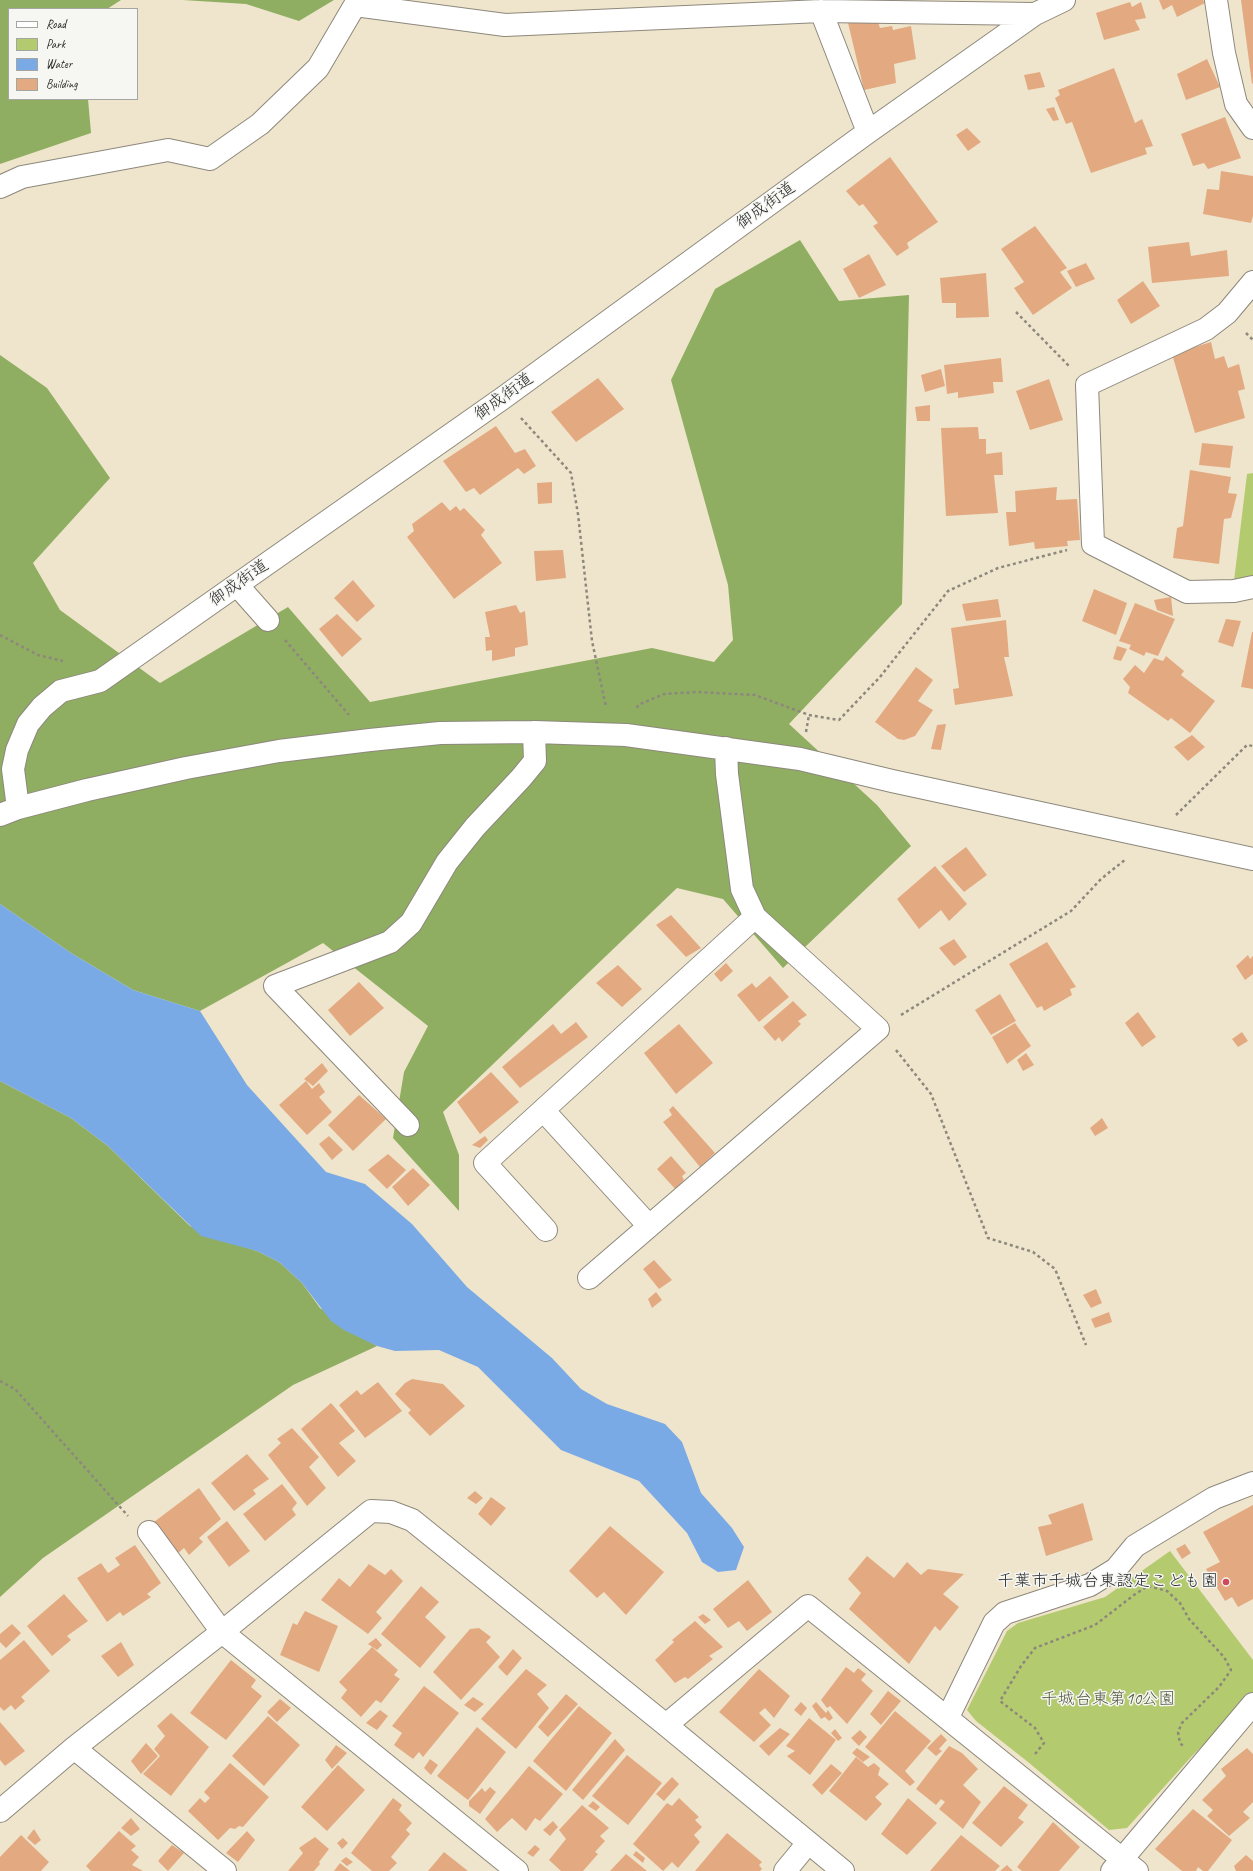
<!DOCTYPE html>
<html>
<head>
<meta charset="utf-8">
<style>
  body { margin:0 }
  #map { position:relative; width:1253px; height:1871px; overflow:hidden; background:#efe5cc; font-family:Caveat,sans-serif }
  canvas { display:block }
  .legend { position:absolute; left:8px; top:8px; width:130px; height:92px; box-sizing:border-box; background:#f6f6f2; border:1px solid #a5a5a2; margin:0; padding:5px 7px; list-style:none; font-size:12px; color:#2b2b2b }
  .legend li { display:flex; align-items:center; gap:8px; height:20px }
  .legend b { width:20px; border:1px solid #a5a5a2 }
</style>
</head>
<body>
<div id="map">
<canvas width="1253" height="1871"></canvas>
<ul class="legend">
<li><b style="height:5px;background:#fff"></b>Road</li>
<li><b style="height:11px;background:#b4ca6f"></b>Park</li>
<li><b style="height:11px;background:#7aaae5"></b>Water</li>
<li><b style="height:11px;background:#e3aa82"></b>Building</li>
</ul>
</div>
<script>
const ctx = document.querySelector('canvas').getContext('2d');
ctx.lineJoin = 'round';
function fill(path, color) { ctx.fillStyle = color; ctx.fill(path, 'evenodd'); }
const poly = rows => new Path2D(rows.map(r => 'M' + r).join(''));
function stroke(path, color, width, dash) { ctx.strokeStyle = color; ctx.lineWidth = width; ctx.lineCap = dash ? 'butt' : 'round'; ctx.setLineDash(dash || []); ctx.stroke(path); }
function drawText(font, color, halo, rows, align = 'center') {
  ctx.font = font + ' Caveat,"Klee One",sans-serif'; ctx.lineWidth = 3; ctx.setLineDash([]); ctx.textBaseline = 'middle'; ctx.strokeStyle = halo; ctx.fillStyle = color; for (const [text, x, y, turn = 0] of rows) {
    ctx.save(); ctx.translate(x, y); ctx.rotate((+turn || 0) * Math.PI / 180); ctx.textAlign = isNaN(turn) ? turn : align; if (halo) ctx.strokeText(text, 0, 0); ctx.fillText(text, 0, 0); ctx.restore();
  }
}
fill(poly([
  [1253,473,1253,577,1234,581,1247,474],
  [1170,1551,1253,1660,1253,1696,1192,1756,1127,1828,1109,1830,1028,1762,976,1721,967,1710,1007,1631,1018,1623,1105,1597]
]), '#b4ca6f');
fill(poly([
  [0,0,121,0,107,9,9,9,9,99,88,99,91,133,0,164],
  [183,0,334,0,299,21,246,4],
  [800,240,839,301,909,295,902,604,789,724,877,805,911,846,783,968,723,899,677,888,443,1112,459,1155,459,1211,393,1138,404,1072,428,1026,323,943,200,1011,133,990,71,953,0,904,0,355,47,388,110,478,33,563,60,610,160,683,288,607,370,702,652,648,714,662,733,640,728,585,671,380,715,289],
  [0,1081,71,1118,108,1146,190,1226,235,1244,257,1251,279,1262,302,1283,320,1308,362,1337,377,1346,293,1385,43,1558,0,1597]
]), '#8fae62');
fill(poly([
  [0,904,71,953,133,990,200,1011,247,1085,326,1172,365,1184,412,1224,467,1287,552,1358,581,1389,607,1404,665,1424,682,1442,701,1493,732,1528,744,1547,736,1570,718,1572,702,1562,687,1533,639,1481,561,1450,478,1367,439,1350,395,1351,377,1346,344,1330,331,1321,302,1283,279,1262,257,1251,201,1236,108,1146,71,1118,0,1081]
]), '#7aaae5');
fill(poly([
  [1159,0,1203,0,1205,3,1177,17,1172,5,1163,10],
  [1241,0,1253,0,1253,83,1252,84],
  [1130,2,1132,7,1141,2,1146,18,1135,20,1140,30,1104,40,1096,13],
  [878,22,880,28,892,26,893,30,911,26,916,59,894,64,896,83,864,90,848,23],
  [1207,59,1220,87,1186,100,1177,74],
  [1114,68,1135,123,1142,119,1153,146,1145,148,1147,154,1091,173,1072,122,1066,124,1055,98,1060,95,1058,90],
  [1040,72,1045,87,1028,90,1024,75],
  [1054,107,1059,120,1053,121,1046,109],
  [1225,117,1241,158,1208,169,1204,163,1193,166,1181,134],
  [967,128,981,142,968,151,956,135],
  [890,157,938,222,907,243,909,248,897,256,873,226,878,223,863,204,859,206,846,191],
  [1221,171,1253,176,1253,216,1251,223,1203,214,1207,189,1219,190],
  [1035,226,1067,268,1060,272,1072,288,1033,315,1014,288,1024,282,1001,249],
  [1189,242,1191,256,1227,250,1229,276,1152,283,1148,247],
  [869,254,886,285,859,298,843,269],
  [1086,263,1095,279,1076,287,1067,271],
  [986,273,989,317,956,318,956,303,942,303,940,278],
  [1143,281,1160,306,1131,324,1117,300],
  [1211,342,1215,359,1224,356,1228,368,1239,364,1245,389,1238,391,1245,418,1195,433,1172,354],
  [1001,358,1003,382,993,382,994,393,958,398,958,392,947,394,944,365],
  [941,369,945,386,925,392,921,375],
  [598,378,624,409,576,442,551,412],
  [1049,379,1063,420,1030,430,1016,391],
  [930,405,930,421,917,421,915,407],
  [496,426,515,453,525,449,536,466,524,474,518,468,480,495,474,488,466,492,443,461],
  [978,427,979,439,986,439,986,454,1002,452,1003,475,994,475,998,513,946,516,941,428],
  [1202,443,1233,446,1230,468,1199,465],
  [1190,470,1231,477,1228,493,1237,494,1231,518,1224,519,1219,564,1173,558,1177,528,1183,526],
  [552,482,552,503,538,504,537,483],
  [1057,487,1056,500,1077,499,1080,540,1067,541,1068,546,1035,549,1034,542,1009,546,1006,512,1016,512,1015,491],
  [442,502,450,511,456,506,460,511,464,508,485,530,481,535,502,563,454,599,407,537,414,531,412,524],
  [563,550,566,578,536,581,534,551],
  [353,580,375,606,357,622,334,598],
  [1094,589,1127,603,1116,635,1082,621],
  [1171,597,1173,616,1157,610,1154,600],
  [998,599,1001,617,966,621,962,604],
  [1135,603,1175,619,1158,656,1146,652,1144,656,1129,649,1131,645,1119,641],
  [516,605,520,613,525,611,528,645,515,648,515,656,492,661,492,650,486,651,485,637,490,637,485,612],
  [337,614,362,639,342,657,319,629],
  [1226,619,1241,621,1233,647,1218,642],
  [1006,620,1009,657,1004,657,1013,696,955,705,953,689,959,688,951,628],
  [1252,632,1253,632,1253,689,1241,687],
  [1117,646,1127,649,1121,661,1113,659],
  [1166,656,1184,671,1181,675,1215,701,1190,733,1171,718,1168,721,1128,693,1130,687,1123,679,1135,665,1144,673,1154,658,1163,661],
  [916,667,933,680,918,701,933,710,915,736,904,740,898,739,875,722],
  [946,724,941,750,931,749,937,725],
  [1192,735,1205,747,1188,761,1174,747],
  [966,847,987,875,964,892,941,866],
  [935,866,967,904,949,921,941,910,919,929,897,899],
  [671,915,701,948,686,957,656,925],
  [954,939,967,957,954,966,939,948],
  [1047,942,1076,987,1070,989,1072,995,1044,1011,1042,1006,1037,1008,1009,964],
  [1248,955,1250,959,1253,956,1253,974,1245,980,1236,966],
  [726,963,733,971,721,982,714,974],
  [618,965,642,989,622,1007,596,983],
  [770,976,789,997,759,1022,737,995,752,983,756,988],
  [359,982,384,1008,350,1036,328,1010],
  [1000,994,1016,1021,991,1035,975,1010],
  [793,1001,807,1015,798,1021,801,1024,782,1042,779,1037,775,1041,763,1027],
  [1138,1012,1156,1037,1142,1047,1125,1023],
  [576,1022,588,1037,520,1088,502,1067,553,1024,561,1034],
  [1015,1023,1031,1046,1007,1064,992,1037],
  [679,1024,713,1063,676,1094,644,1053],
  [1242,1032,1248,1041,1238,1047,1232,1039],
  [1026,1053,1034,1065,1023,1071,1017,1060],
  [322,1063,328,1071,313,1086,304,1079],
  [491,1072,519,1102,480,1134,457,1102],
  [306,1081,312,1089,319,1083,325,1092,319,1097,332,1112,307,1135,279,1105],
  [359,1095,386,1119,353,1151,328,1125],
  [673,1106,715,1153,700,1167,663,1122,672,1115,669,1110],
  [1102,1118,1108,1128,1095,1136,1090,1128],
  [329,1136,343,1150,332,1160,319,1144],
  [485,1136,488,1140,480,1148,472,1145],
  [388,1154,406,1170,387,1189,368,1170],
  [671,1156,686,1173,682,1176,684,1180,676,1190,657,1169],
  [413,1168,430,1185,408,1206,392,1187],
  [654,1260,672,1280,659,1289,643,1269],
  [1096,1289,1102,1303,1091,1308,1083,1295],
  [656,1292,662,1300,652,1308,648,1299],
  [1109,1312,1112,1322,1095,1328,1091,1319],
  [412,1379,443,1384,465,1406,430,1436,408,1413,411,1410,395,1394,405,1383],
  [378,1382,402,1411,365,1438,339,1405,357,1390,361,1395],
  [331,1403,355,1431,339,1443,356,1461,338,1477,301,1429],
  [292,1428,319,1457,309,1467,326,1488,307,1506,268,1455,281,1443,277,1439],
  [247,1454,269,1479,253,1490,256,1494,234,1511,211,1483],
  [282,1484,297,1503,292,1509,296,1515,265,1541,243,1514],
  [199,1488,221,1519,199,1538,203,1542,189,1555,184,1548,175,1556,150,1525],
  [475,1491,483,1498,476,1504,467,1498],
  [491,1497,506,1508,491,1526,478,1514],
  [1083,1503,1093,1540,1046,1556,1038,1527,1052,1524,1048,1515],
  [1253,1505,1253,1599,1238,1607,1232,1597,1225,1601,1206,1569,1220,1562,1203,1532],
  [227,1521,250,1551,229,1567,207,1537],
  [610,1526,664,1572,626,1615,604,1592,597,1598,569,1571],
  [1185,1544,1191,1553,1182,1559,1176,1549],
  [135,1545,161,1583,147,1594,151,1597,123,1616,120,1612,107,1622,77,1578,101,1563,108,1573,120,1565,115,1558],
  [867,1556,894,1578,907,1562,921,1575,928,1569,964,1574,943,1594,959,1607,940,1631,935,1626,909,1664,849,1609,861,1593,848,1579],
  [369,1564,385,1575,391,1569,403,1581,376,1612,382,1618,368,1634,321,1600,339,1578,350,1587],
  [748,1580,772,1612,747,1631,739,1621,728,1628,713,1609],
  [421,1586,439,1602,425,1617,446,1637,420,1668,381,1634],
  [64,1594,88,1621,67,1636,71,1640,52,1656,27,1626],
  [305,1611,338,1626,319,1672,280,1655,293,1623,297,1625],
  [703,1614,711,1620,705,1624,698,1617],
  [695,1621,723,1647,709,1656,713,1659,688,1679,685,1677,675,1683,655,1660,674,1642,672,1640],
  [12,1624,21,1633,6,1648,0,1642,0,1634],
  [479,1628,491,1637,486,1642,500,1657,461,1700,433,1672,470,1629],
  [376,1638,382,1645,377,1650,368,1644],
  [24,1640,50,1671,21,1697,25,1701,15,1710,11,1705,4,1711,0,1707,0,1660],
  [121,1642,134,1665,118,1677,101,1656],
  [372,1647,398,1670,394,1675,400,1679,381,1703,376,1700,361,1717,341,1698,347,1690,339,1682],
  [513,1649,522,1658,507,1676,498,1667],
  [231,1660,256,1680,251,1687,262,1696,226,1740,190,1713],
  [846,1667,854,1673,858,1668,866,1674,861,1680,873,1691,847,1724,830,1706,827,1708,821,1700],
  [526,1669,547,1685,537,1694,549,1708,516,1749,481,1719],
  [759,1669,790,1696,774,1718,765,1708,759,1713,771,1725,754,1742,719,1712],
  [424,1686,459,1713,423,1757,419,1752,413,1759,394,1745,402,1733,392,1726],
  [888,1691,901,1701,881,1725,870,1714],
  [566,1694,578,1704,548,1737,538,1727],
  [473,1697,484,1704,475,1712,464,1705],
  [280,1699,291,1708,277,1722,267,1712],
  [801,1702,807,1708,801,1716,794,1710],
  [816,1702,826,1713,828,1710,833,1718,829,1721,825,1717,821,1719,812,1706],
  [579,1706,612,1733,566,1791,533,1761],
  [380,1710,388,1716,377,1730,366,1723],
  [895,1711,931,1741,905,1771,915,1782,910,1786,865,1747],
  [171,1713,209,1747,171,1796,143,1774,160,1756,154,1749,165,1736,157,1726],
  [268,1716,300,1745,264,1786,232,1756],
  [809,1718,836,1740,810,1775,787,1756,795,1751,786,1746],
  [0,1722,25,1751,5,1766,0,1760],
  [477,1727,506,1752,468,1800,437,1776],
  [780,1728,790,1734,769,1756,759,1746],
  [835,1729,842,1738,838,1741,831,1733],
  [860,1730,867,1737,859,1746,851,1738],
  [941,1734,947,1740,939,1749,942,1751,936,1756,927,1748],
  [615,1739,625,1750,583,1800,572,1790],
  [146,1743,158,1756,141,1774,131,1761],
  [336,1745,347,1753,332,1769,325,1760],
  [949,1746,962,1753,978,1769,963,1785,981,1802,963,1829,939,1809,945,1802,941,1799,936,1805,916,1789],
  [857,1748,870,1757,863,1762,852,1753],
  [1247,1748,1253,1754,1253,1802,1243,1812,1250,1818,1229,1836,1207,1816,1213,1810,1202,1800,1226,1776,1221,1769],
  [627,1755,662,1783,628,1825,592,1796],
  [856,1757,868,1767,874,1763,880,1768,878,1775,889,1784,875,1797,882,1804,866,1821,829,1791],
  [430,1759,438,1765,431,1775,424,1768],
  [230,1763,269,1797,243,1827,239,1826,235,1829,230,1828,218,1840,188,1811,200,1798,205,1803,210,1798,204,1792],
  [831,1764,842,1773,822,1795,812,1785],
  [338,1765,365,1790,327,1831,301,1807],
  [529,1766,563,1794,540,1821,535,1818,526,1831,512,1818,497,1832,485,1819],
  [672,1777,679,1784,664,1801,656,1794],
  [1004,1786,1028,1805,1018,1818,1024,1822,1001,1847,972,1823],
  [490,1787,496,1792,480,1814,469,1806,469,1801,482,1788,485,1792],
  [393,1798,402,1805,399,1810,412,1823,406,1830,410,1834,391,1857,397,1863,389,1871,372,1871,351,1853],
  [679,1798,699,1817,695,1820,702,1827,694,1835,700,1842,678,1868,672,1862,663,1871,633,1844,667,1803,672,1806],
  [908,1798,937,1823,907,1855,881,1834],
  [593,1801,600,1807,596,1811,588,1806],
  [582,1805,609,1828,600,1836,605,1841,595,1852,598,1854,583,1871,561,1871,549,1860,566,1839,559,1830],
  [1193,1809,1232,1840,1208,1871,1203,1871,1198,1867,1196,1871,1182,1871,1155,1849],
  [131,1818,140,1829,131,1836,121,1828],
  [553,1821,558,1827,550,1836,543,1830],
  [1053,1822,1080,1847,1059,1871,1022,1871,1017,1867],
  [34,1829,41,1840,35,1845,27,1838],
  [119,1831,136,1846,131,1850,139,1857,132,1865,143,1871,91,1871,86,1866],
  [247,1831,255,1840,238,1862,226,1853],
  [727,1833,762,1862,759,1865,762,1869,760,1871,695,1871],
  [21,1835,49,1862,41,1871,0,1871,0,1857],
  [961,1835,1000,1866,995,1871,930,1871],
  [315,1837,329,1849,319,1862,320,1864,314,1871,288,1871,303,1853,299,1848],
  [343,1838,348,1843,342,1849,337,1843],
  [172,1845,184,1853,168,1871,158,1861],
  [535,1845,540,1849,533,1857,527,1853],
  [636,1851,645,1858,643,1863,633,1855],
  [444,1852,468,1871,428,1871],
  [626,1854,647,1871,610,1871],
  [1246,1855,1253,1861,1253,1871,1236,1871,1234,1866],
  [346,1857,353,1862,347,1866,341,1861],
  [340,1863,350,1871,334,1871],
  [1007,1865,1013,1871,1000,1871]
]), '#e3aa82');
const minor = poly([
  [1216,0,1224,53,1236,104,1253,128],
  [821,11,868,132],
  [0,187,22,177,168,150,210,159,260,124,318,68,355,5,505,25,821,11,1035,14],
  [1253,282,1227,313,1206,329,1087,385,1093,544,1187,592,1234,591,1253,587],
  [237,585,268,620],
  [18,808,13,769,17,750,28,724,42,707,61,691,100,681,503,398,868,132,1035,14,1064,0],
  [0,815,18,808,87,790,186,768,279,751,370,740,440,733,534,732,626,735,800,759,892,781,1253,859],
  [543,1110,649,1226],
  [408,1125,275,986,390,942,411,923,447,862,475,827,521,778,535,761,534,732],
  [546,1230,485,1163,755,917],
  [589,1278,878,1029,755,917,742,889,727,774,726,748],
  [149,1532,222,1632,517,1871],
  [948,1717,994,1623,1005,1613,1090,1585,1116,1569,1135,1546,1214,1498,1253,1483],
  [666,1725,808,1606,1137,1871],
  [74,1748,225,1871],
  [0,1811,74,1748,222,1632,371,1511,391,1512,412,1520,666,1725,843,1871],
  [785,1871,808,1843],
  [1112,1871,1253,1704]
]);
stroke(minor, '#8d887c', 24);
stroke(poly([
  [1016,312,1069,366],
  [1246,333,1253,340],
  [521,418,571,473,578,514,592,641,606,707],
  [0,635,38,655,63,661],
  [285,640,349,715],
  [637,708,638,705,664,694,697,692,755,695,809,715,839,720,880,677,948,591,998,568,1067,550],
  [806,732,809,715],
  [1176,815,1247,745,1253,746],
  [901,1015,1071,911,1101,879,1126,859],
  [896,1050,931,1094,988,1238,1033,1252,1055,1269,1086,1345],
  [0,1381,15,1389,128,1516],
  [1035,1754,1044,1743,1035,1728,1000,1701,1021,1666,1035,1648,1095,1625,1134,1595,1148,1586,1167,1591,1180,1603,1189,1619,1224,1657,1231,1670,1219,1687,1182,1723,1178,1732,1180,1743,1183,1746]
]), '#8d887c', 2.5, [3, 3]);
stroke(minor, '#fff', 22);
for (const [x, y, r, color] of [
  [1226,1582,4,"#d1495b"]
]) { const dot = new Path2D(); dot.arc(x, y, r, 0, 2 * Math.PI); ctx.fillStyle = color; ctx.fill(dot); stroke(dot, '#f6f6f2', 1.5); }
drawText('17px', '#2b2b2b', '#f6f6f2', [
  ["御成街道",766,206,-36],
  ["御成街道",504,397,-36],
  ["御成街道",239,583,-35]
]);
drawText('17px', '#2b2b2b', '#f6f6f2', [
  ["千葉市千城台東認定こども園",1218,1582]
], 'right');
drawText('17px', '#545b3f', '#f6f6f2', [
  ["千城台東第10公園",1108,1700]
]);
</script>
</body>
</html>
